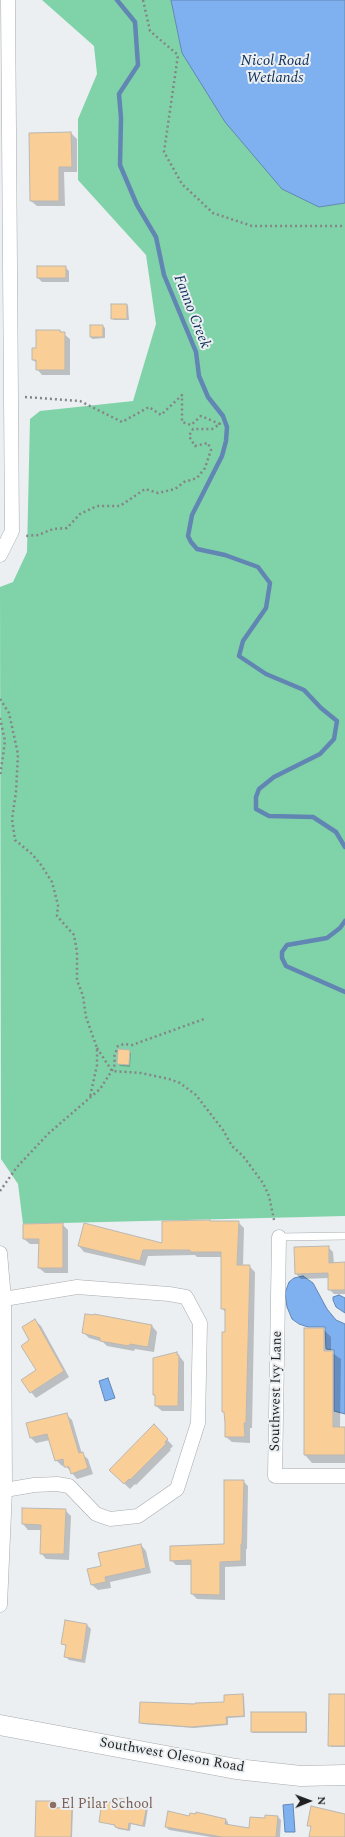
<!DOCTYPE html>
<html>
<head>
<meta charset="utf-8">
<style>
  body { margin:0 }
  #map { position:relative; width:345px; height:1837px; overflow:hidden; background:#ebeff2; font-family:Spectral,serif }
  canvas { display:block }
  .north { position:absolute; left:289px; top:1781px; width:40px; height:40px; -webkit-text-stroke:3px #ebeff2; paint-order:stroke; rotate:89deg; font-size:11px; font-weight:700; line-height:16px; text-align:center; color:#1f2021 }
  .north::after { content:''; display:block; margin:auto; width:14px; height:18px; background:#1f2021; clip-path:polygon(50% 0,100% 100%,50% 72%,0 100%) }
</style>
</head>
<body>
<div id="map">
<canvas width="345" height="1837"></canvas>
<div class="north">N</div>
</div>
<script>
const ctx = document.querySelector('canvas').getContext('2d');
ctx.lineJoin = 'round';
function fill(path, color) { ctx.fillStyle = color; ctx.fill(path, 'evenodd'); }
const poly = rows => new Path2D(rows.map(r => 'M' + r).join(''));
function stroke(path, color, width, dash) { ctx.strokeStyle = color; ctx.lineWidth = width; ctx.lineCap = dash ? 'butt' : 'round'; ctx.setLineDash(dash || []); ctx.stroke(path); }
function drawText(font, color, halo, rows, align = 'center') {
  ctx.font = font + ' Spectral,serif'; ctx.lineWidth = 4; ctx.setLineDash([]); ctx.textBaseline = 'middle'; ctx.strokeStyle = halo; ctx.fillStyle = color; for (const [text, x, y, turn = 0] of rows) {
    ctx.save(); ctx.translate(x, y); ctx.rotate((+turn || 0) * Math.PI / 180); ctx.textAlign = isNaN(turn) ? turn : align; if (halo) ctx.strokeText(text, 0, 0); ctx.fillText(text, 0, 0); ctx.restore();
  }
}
fill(poly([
  [42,0,171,0,182,53,319,207,345,203,345,1216,23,1224,18,1184,1,1159,0,587,13,582,27,552,30,419,40,411,133,401,156,324,146,255,78,180,78,119,97,74,94,46]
]), '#80d3a9');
const water = poly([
  [171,0,345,0,345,203,319,207,282,189,225,122,182,53,171,0],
  [303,1276,313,1283,327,1309,336,1320,345,1324,345,1414,334,1411,334,1350,326,1349,325,1327,308,1327,299,1324,292,1319,287,1307,285,1293,289,1282,294,1278,303,1276],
  [339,1295,345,1298,345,1313,336,1307,333,1300,333,1297,339,1295],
  [108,1378,115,1398,105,1401,99,1381,108,1378],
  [293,1804,295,1832,285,1832,283,1805,293,1804]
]);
fill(water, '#7fb1f1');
stroke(water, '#6286b3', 1);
fill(poly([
  [71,133,77,139,77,172,64,172,65,206,37,206,31,201],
  [65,267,69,271,69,282,42,282,38,278],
  [127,305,128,306,129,320,114,320,112,318],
  [103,326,105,328,105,338,92,339,91,337],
  [60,331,70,339,70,375,42,375,37,369,37,363,33,360,37,349],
  [119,1050,129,1051,131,1053,130,1067,120,1066,118,1064],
  [238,1222,244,1228,243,1266,249,1266,255,1272,252,1428,250,1428,250,1443,232,1442,226,1437,225,1413,223,1411,226,1313,222,1308,222,1257,197,1257,195,1255,148,1256,145,1266,84,1252,79,1246,163,1244],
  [62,1224,68,1230,68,1273,45,1273,39,1268,40,1244,30,1244,24,1239],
  [328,1247,333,1252,334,1264,345,1263,345,1294,334,1294,329,1289,329,1278,301,1279,296,1274],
  [35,1320,41,1326,69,1377,36,1398,31,1392,37,1370,30,1340],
  [152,1326,157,1332,154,1352,135,1349,134,1351,107,1346,103,1342,89,1338,83,1332],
  [323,1329,331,1337,331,1352,341,1359,340,1428,345,1428,345,1463,312,1463,305,1455],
  [177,1353,184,1362,184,1411,162,1411,156,1406,156,1397,154,1395],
  [66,1414,72,1420,82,1454,88,1459,93,1474,77,1479,65,1465,62,1466,56,1460,50,1440,36,1443,31,1438],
  [159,1431,173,1446,170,1449,171,1450,136,1485,135,1484,130,1489,110,1470],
  [243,1481,248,1486,247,1549,246,1549,246,1566,225,1567,225,1600,197,1599,192,1594,192,1565,176,1565,171,1560,225,1545],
  [65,1510,71,1516,69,1560,46,1559,41,1553,42,1530,28,1530,23,1524],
  [141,1545,146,1551,151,1573,110,1582,111,1588,98,1590,92,1585,89,1569,102,1566],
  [65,1621,87,1625,91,1629,85,1663,69,1660,65,1656,67,1647,62,1643],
  [242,1695,244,1696,245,1717,228,1718,228,1725,194,1728,142,1724,140,1722,196,1705,225,1703],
  [345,1695,345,1747,331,1747,329,1745],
  [306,1713,307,1714,307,1733,253,1733,252,1732],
  [129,1801,131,1804,148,1808,145,1827,131,1824,130,1831,118,1829,116,1826,100,1821,117,1804],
  [53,1802,55,1809,71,1808,73,1810,72,1837,36,1837],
  [190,1817,225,1819,228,1822,228,1825,250,1829,266,1819,278,1817,281,1820,280,1837,211,1837,169,1830,166,1827]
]), '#0003');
stroke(poly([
  [117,0,135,22,138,65,119,94,121,118,120,165,137,205,156,237,164,275,196,352,199,376,208,397,223,416,227,427,226,441,222,456,192,515,188,536,191,542,197,549,225,555,258,567,270,583,266,608,243,641,239,656,266,674,304,690,321,708,337,721,334,739,320,754,274,777,259,789,256,797,256,809,269,816,313,817,336,832,345,847],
  [345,921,340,928,327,938,287,945,282,952,282,958,286,966,345,992]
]), '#6286b3', 4.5);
const building = poly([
  [71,132,72,167,59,167,59,201,30,201,29,133,71,132],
  [37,266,66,266,66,278,37,278,37,266],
  [111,304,127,304,127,319,111,319,111,304],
  [90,325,103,325,103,337,90,337,90,325],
  [36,330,60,330,60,332,65,332,65,370,36,370,36,360,32,360,32,348,36,348,36,330],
  [118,1049,130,1050,129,1065,117,1064,118,1049],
  [210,1220,210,1221,239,1221,237,1265,250,1265,246,1423,244,1423,245,1437,225,1437,225,1423,224,1412,222,1412,222,1332,225,1332,225,1309,221,1309,221,1252,190,1252,190,1250,143,1250,140,1261,78,1246,84,1223,162,1243,162,1221,210,1220],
  [63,1223,63,1268,38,1268,39,1239,23,1239,23,1224,63,1223],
  [329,1246,329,1263,345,1262,345,1290,328,1290,328,1273,295,1274,294,1247,329,1246],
  [85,1314,94,1315,94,1314,152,1325,148,1347,130,1344,129,1346,100,1341,100,1338,82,1333,85,1314],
  [35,1319,64,1371,30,1393,21,1380,36,1370,21,1346,29,1340,22,1327,35,1319],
  [304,1328,324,1328,324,1351,333,1351,333,1427,345,1427,345,1455,304,1455,304,1328],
  [177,1352,177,1355,179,1355,178,1406,155,1406,155,1395,153,1395,153,1358,177,1352],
  [67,1413,79,1453,83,1452,88,1468,71,1474,69,1467,64,1467,63,1459,55,1461,47,1434,30,1438,26,1423,67,1413],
  [154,1424,168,1439,165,1442,166,1444,130,1480,129,1479,124,1484,109,1470,154,1424],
  [224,1480,244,1480,242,1544,241,1544,241,1561,220,1562,220,1595,191,1594,191,1560,170,1561,170,1546,224,1544,224,1480],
  [22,1508,66,1509,64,1554,40,1554,41,1525,22,1524,22,1508],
  [141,1544,146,1568,105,1577,106,1582,91,1585,87,1569,101,1566,98,1553,141,1544],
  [65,1620,87,1624,82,1660,64,1657,66,1645,61,1644,65,1620],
  [243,1694,244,1716,226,1717,227,1724,191,1727,139,1723,140,1702,195,1704,195,1703,224,1702,224,1695,243,1694],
  [329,1694,345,1694,345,1746,328,1746,329,1694],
  [251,1712,306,1712,306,1732,251,1732,251,1712],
  [117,1798,130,1800,130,1803,147,1806,143,1826,129,1823,128,1830,115,1827,115,1825,99,1822,102,1801,117,1803,117,1798],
  [36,1801,54,1801,54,1808,72,1807,71,1837,35,1837,36,1801],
  [311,1806,345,1814,345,1837,309,1837,311,1826,307,1826,311,1806],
  [168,1811,189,1816,190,1813,196,1814,196,1812,226,1819,225,1824,249,1828,250,1817,265,1818,265,1815,278,1816,276,1837,222,1837,165,1827,168,1811]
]);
fill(building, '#f9cf97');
stroke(building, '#bab7b3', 1);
const lane = poly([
  [279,1237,345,1236]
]);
const street = poly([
  [0,555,12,531,8,0],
  [279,1237,275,1476,345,1476],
  [0,1253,4,1299,5,1490,0,1605],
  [4,1299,77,1287,169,1294,186,1297,200,1323,198,1423,177,1489,138,1516,110,1519,96,1514,69,1486,57,1484,34,1485,5,1490]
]);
const secondary = poly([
  [0,1725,236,1769,301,1776,345,1775]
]);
stroke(lane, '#a7abae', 8);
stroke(street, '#a7abae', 15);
stroke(secondary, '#a7abae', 21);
stroke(poly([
  [143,0,150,31,178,55,164,152,182,184,213,213,252,226,345,226],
  [25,397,80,401,122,422,149,407,161,415,182,395,182,422,191,425,201,416,220,424,212,429,193,429,189,436,195,446,208,443,211,450,205,468,197,478,184,482,175,489,158,493,145,489,120,506,97,506,80,514,67,528,53,529,38,535,25,536],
  [0,699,9,713,18,754,16,792,12,819,15,840,32,854,41,865,52,882,58,905,57,916,74,935,77,952,77,980,83,996,86,1017,97,1048,97,1065,90,1097],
  [0,718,5,741,0,777],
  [97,1048,112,1071,141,1073,169,1079,180,1083,196,1095,223,1130,232,1146,243,1156,263,1183,269,1196,274,1220],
  [0,1191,17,1167,49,1133,100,1089,113,1069,115,1064,114,1057,118,1046,124,1044,132,1045,204,1019]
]), '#838587', 2.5, [2, 3]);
stroke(lane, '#fff', 7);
stroke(street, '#fff', 14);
stroke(secondary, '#fff', 20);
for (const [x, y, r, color] of [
  [53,1805,4,"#8d6e63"]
]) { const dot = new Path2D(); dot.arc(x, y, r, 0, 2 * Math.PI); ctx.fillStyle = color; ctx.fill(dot); stroke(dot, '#ebeff2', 1.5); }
drawText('14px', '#1f2021', '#ebeff2', [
  ["Southwest Ivy Lane",277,1391,-89],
  ["Southwest Oleson Road",172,1756,10]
]);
drawText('14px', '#785e54', '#ebeff2', [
  ["El Pilar School",61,1805]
], 'left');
drawText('italic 15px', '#0c2e57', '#ebeff2', [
  ["Nicol Road",275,62],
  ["Wetlands",275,79],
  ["Fanno Creek",191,312,69]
]);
</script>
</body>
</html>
